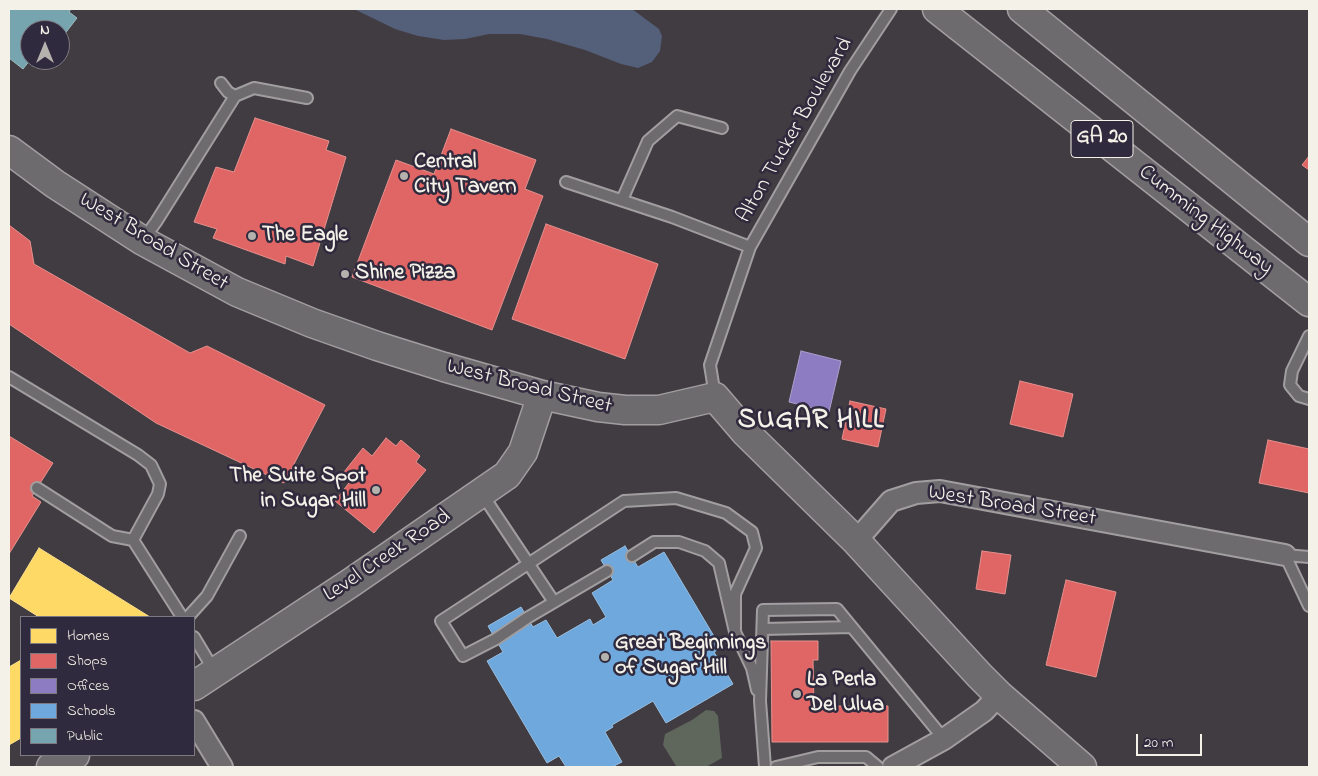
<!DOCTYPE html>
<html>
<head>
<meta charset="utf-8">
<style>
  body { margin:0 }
  #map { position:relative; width:1318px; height:776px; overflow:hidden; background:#413c42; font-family:"Indie Flower",sans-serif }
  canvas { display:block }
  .frame { position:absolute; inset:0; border:10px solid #f4f1e8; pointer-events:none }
  .legend { position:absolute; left:20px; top:616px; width:175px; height:140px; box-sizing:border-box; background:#2f2a3d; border:1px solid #7e7a81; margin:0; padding:6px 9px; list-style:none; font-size:15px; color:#f4f1e8 }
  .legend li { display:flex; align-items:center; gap:10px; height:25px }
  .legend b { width:25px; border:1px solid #7e7a81 }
  .north { position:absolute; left:20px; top:20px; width:50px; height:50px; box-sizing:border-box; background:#2f2a3d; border:1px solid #7e7a81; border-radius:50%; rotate:0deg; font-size:14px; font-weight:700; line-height:20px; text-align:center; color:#f4f1e8 }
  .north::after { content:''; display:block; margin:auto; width:18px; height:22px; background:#b5b2ae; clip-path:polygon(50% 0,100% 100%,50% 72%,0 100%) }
  .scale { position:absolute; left:1136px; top:734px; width:66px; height:22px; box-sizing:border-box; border:2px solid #f4f1e8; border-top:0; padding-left:6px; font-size:15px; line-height:18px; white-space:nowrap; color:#f4f1e8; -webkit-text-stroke:4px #2f2a3d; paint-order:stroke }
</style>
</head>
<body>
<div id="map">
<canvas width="1318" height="776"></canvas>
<div class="frame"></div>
<ul class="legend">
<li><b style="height:14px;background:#ffd966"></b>Homes</li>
<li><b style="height:14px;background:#e06666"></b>Shops</li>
<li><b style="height:14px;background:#8e7cc3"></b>Offices</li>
<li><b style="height:14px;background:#6fa8dc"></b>Schools</li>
<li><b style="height:14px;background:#76a5af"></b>Public</li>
</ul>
<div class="north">N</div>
<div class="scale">20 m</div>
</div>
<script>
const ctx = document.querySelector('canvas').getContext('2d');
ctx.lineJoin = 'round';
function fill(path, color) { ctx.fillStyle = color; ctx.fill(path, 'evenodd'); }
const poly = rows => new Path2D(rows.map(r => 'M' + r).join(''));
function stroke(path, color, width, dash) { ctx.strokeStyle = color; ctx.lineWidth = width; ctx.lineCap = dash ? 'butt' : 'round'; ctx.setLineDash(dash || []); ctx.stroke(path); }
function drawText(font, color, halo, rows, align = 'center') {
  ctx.font = font + ' "Indie Flower",sans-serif'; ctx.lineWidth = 5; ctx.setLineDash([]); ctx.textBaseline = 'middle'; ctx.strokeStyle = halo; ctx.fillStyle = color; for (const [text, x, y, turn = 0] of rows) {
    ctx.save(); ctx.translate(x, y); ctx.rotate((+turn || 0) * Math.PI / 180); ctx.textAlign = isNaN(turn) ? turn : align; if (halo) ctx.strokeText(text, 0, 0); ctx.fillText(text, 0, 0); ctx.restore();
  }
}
fill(poly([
  [706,710,714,711,718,716,722,758,706,767,676,766,663,745,665,734,692,720]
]), '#5f665b');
fill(poly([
  [354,9,632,9,659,29,662,36,660,51,652,62,638,68,621,64,585,50,547,39,520,34,489,34,465,39,444,40,418,36,395,29]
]), '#545f7a');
const homes = poly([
  [39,548,150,617,39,617,9,598,39,548],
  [21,660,21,738,9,745,9,667,21,660]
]);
fill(homes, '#ffd966');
stroke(homes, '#fce08d', 1);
const shops = poly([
  [255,118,329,141,326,150,346,157,313,266,286,256,285,264,213,238,217,229,194,222,216,167,234,172,255,118],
  [451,129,536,160,525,189,543,196,492,330,352,277,396,160,434,174,451,129],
  [1309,156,1309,170,1302,165,1309,156],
  [546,224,658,264,625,359,512,319,546,224],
  [9,225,30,241,34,264,190,353,207,346,325,405,284,483,156,423,9,324,9,225],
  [1020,381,1073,394,1063,437,1010,424,1020,381],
  [850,401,886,409,878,447,842,439,850,401],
  [9,436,53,463,32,496,41,502,9,554,9,436],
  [386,438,396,446,401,440,420,456,416,462,426,470,374,533,335,501,352,479,344,472,363,448,372,456,386,438],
  [1268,440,1309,449,1309,493,1259,483,1268,440],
  [982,551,1011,555,1005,594,976,589,982,551],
  [1066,580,1116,592,1096,677,1046,665,1066,580],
  [771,641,818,641,818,660,813,660,814,706,888,706,888,742,772,742,771,641]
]);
fill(shops, '#e06666');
stroke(shops, '#e6908d', 1);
const offices = poly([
  [801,351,841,361,829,412,789,402,801,351]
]);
fill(offices, '#8e7cc3');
stroke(offices, '#ad9fce', 1);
const schools = poly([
  [625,546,638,567,664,552,721,648,714,652,733,684,666,723,653,701,612,725,613,727,605,732,622,762,612,767,566,767,559,756,547,763,487,661,503,652,488,626,521,607,533,627,546,620,557,638,590,619,593,625,606,617,592,593,613,580,601,560,625,546]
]);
fill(schools, '#6fa8dc');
stroke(schools, '#97bee0', 1);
const public = poly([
  [9,9,71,9,69,12,77,18,60,40,60,30,30,30,30,60,23,69,9,58,9,9]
]);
fill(public, '#76a5af');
stroke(public, '#9cbcc0', 1);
const lane = poly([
  [235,96,254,88,307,98],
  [566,182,672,217,750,247,710,365,715,396],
  [622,200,648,141,677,116,722,128],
  [143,240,156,222,235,96,228,92,221,83],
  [750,247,850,71,891,9],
  [1309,336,1292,371,1290,385,1299,396,1309,399],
  [9,377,138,455,151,465,160,484,158,494,133,540,182,617],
  [37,488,112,536,133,540],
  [482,494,554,602],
  [1285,555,1309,606],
  [1285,555,1309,557],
  [632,556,654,542,679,542,705,551,719,563,735,632,752,668,757,690],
  [607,571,527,618,496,639,463,656,441,621,624,501,676,498,726,513,752,532,756,548,735,594,735,632],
  [188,617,207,596,240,536],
  [763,629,852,627],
  [194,637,215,672],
  [765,767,760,701,763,610,837,609,944,739],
  [776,767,818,757,866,757,878,767]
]);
const street = poly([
  [856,541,891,501,916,493,940,491,1285,555],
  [194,721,222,767],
  [893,767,944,739,984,711,999,695]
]);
const secondary = poly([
  [9,150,55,184,143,241,237,292,312,323,377,346,444,367,542,395,598,407,625,410,659,410,715,397,745,432,856,541,979,675,999,695,1082,767],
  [194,686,349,584,507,475,523,452,542,395],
  [51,767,75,755]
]);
const highway = poly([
  [937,9,1309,302],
  [1022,9,1309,242]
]);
stroke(lane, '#a19ea0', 14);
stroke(street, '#a19ea0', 24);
stroke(secondary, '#a19ea0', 31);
stroke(highway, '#a19ea0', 31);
stroke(lane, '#6e6b6e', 10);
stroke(street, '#6e6b6e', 20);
stroke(secondary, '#6e6b6e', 28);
stroke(highway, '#6e6b6e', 28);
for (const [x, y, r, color] of [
  [404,176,5,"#b5b2ae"],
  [252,236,5,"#b5b2ae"],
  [345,274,5,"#b5b2ae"],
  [376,490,5,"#b5b2ae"],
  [605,657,5,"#b5b2ae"],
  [797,694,5,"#b5b2ae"]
]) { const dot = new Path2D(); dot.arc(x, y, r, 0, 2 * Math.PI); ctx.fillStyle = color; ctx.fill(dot); stroke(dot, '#2f2a3d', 2); }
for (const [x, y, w] of [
  [1102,139,62]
]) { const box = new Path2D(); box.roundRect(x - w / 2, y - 18.5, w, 37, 4); ctx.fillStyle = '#2f2a3d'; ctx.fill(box); stroke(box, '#f4f1e8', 1); }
drawText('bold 21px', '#f4f1e8', null, [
  ["GA 20",1102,139]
]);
drawText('22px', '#f4f1e8', '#2f2a3d', [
  ["Alton Tucker Boulevard",796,131,-60],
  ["Cumming Highway",1205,221,38],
  ["West Broad Street",153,243,31],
  ["West Broad Street",529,388,14],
  ["West Broad Street",1012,507,9],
  ["Level Creek Road",388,557,-34]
]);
drawText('bold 22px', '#f4f1e8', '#2f2a3d', [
  ["Central",414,163],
  ["City Tavern",414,188],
  ["The Eagle",262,236],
  ["Shine Pizza",355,274],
  ["The Suite Spot",366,477,"right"],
  ["in Sugar Hill",366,502,"right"],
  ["Great Beginnings",615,644],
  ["of Sugar Hill",615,669],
  ["La Perla",807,681],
  ["Del Ulua",807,706]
], 'left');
ctx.letterSpacing = '1px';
drawText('bold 28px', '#f4f1e8', '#2f2a3d', [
  ["SUGAR HILL",811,422]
]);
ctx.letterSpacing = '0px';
</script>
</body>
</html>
